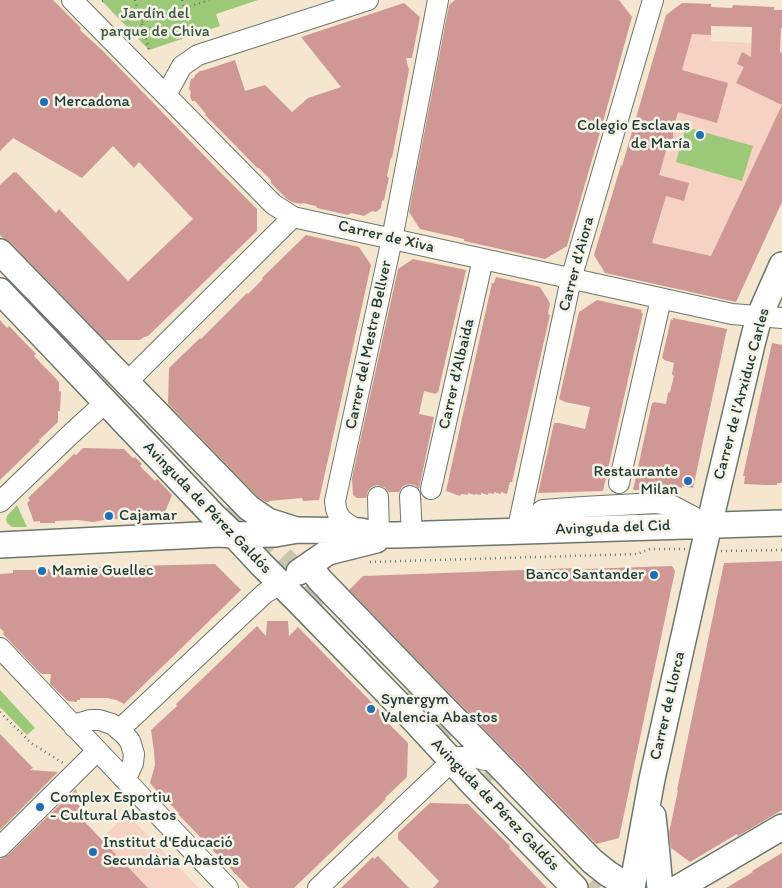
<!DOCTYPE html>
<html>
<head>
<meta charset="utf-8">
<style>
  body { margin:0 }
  canvas { display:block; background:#f5e6d0 }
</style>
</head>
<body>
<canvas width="782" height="888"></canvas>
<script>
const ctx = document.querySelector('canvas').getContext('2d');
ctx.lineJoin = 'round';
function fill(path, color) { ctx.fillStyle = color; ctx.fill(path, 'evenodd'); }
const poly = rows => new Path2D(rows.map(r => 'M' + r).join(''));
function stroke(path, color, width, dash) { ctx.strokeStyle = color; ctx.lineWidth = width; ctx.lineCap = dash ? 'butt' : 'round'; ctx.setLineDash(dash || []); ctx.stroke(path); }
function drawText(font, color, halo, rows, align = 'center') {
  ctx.font = font + ' Itim,sans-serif'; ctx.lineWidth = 5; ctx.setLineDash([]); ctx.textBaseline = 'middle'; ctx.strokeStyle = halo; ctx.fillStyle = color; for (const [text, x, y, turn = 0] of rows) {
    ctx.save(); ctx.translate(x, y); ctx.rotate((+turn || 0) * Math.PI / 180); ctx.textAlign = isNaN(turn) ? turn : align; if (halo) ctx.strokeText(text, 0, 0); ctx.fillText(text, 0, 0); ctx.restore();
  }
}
fill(poly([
  [682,3,711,4,711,41,772,44,772,49,782,53,782,105,711,256,652,243,671,178,623,164,666,15],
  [127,814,199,888,0,888,68,830,81,818,101,839]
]), '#f6d2c4');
fill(poly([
  [101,0,258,0,216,14,220,26,149,50],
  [686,127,753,146,742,181,676,162],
  [17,505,27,527,12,527,7,523,6,520,7,516],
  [0,690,35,728,27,735,0,707]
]), '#9bc977');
fill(poly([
  [0,0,53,0,81,28,80,30,102,50,222,174,257,209,257,231,148,336,144,337,140,340,105,340,10,242,3,238,0,235,0,185,14,172,15,173,16,172,56,213,59,209,128,281,193,219,139,162,134,168,113,146,82,178,13,138,0,151],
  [455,0,619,0,632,17,603,122,567,246,545,259,464,241,464,239,420,229,409,212,449,5],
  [404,3,420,17,412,58,406,58,409,70,392,158,391,157,387,176,389,178,384,200,382,201,381,208,376,212,372,211,364,216,351,213,348,215,317,208,316,206,303,203,301,204,292,202,287,199,271,183,271,180,259,168,257,168,237,147,205,115,206,114,195,101,192,101,190,96,191,92,189,89,191,79,194,78,195,75,200,71,202,71,235,60,245,91,265,85,292,112,308,98,341,87,301,37],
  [682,3,711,4,711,7,732,8,733,5,774,7,774,10,782,10,782,28,781,28,780,52,782,53,782,105,736,83,744,67,737,64,742,52,751,57,752,27,711,26,711,35,692,34,682,70,728,83,717,123,678,112,673,129,673,142,666,151,659,175,689,183,684,201,666,196,652,243,711,256,782,105,782,202,736,302,605,273,594,255,621,165,622,166,666,15],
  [306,235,359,247,371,265,319,500,303,501,302,498,269,501,269,502,266,502,258,497,168,404,169,368,200,338,201,339,247,293,248,294,263,279,262,278,267,273],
  [413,259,466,270,438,393,437,392,436,394,424,391,419,414,434,417,419,489,415,485,409,484,403,486,399,492,389,492,384,487,377,485,372,487,368,491,366,498,357,498,353,495,352,478,398,269],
  [496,277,540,287,550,303,548,314,550,315,512,482,510,482,507,494,501,492,501,494,494,492,494,494,488,493,488,495,481,493,481,495,475,494,475,495,468,493,468,495,461,494,460,496,446,491,492,283,494,283],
  [597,300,642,310,641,312,643,313,603,491,538,493,554,423,559,423,585,429,590,407,565,402,559,399,579,312],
  [673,318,727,329,693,488,682,486,682,488,674,486,673,488,664,486,663,489,633,490,652,403,654,403,654,402,666,404,668,393,670,392,674,376,672,374,674,363,664,360,664,359,662,358,671,319,673,320],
  [0,320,7,328,9,326,36,354,34,356,59,382,59,391,61,392,60,411,58,411,58,422,39,440,40,441,35,446,0,480],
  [772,343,782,345,782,483,777,483,777,485,766,485,744,484,745,476,743,476],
  [83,448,124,449,133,458,135,457,142,464,140,466,155,481,157,479,172,495,165,512,163,519,140,519,140,518,109,519,93,522,78,520,55,521,55,523,40,523,40,521,34,522,27,503,30,500,28,498,74,454,76,455],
  [782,561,782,810,738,836,737,834,690,862,671,848,669,833,678,790,677,790,724,563],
  [215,564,241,590,124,704,116,700,107,698,80,698,80,700,77,700,77,702,68,701,50,684,51,674,42,674,41,673,40,673,3,634,4,632,0,628,0,574,13,573,13,570,31,570,49,569,50,572,83,571,91,571,91,567],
  [672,566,675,571,619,838,596,844,349,590,363,576,577,568,583,569],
  [267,621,288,621,289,636,298,627,377,708,387,719,386,721,408,743,407,777,385,798,386,799,376,809,294,888,249,888,178,814,179,813,165,799,164,800,155,791,156,790,150,783,155,765,154,751,151,730,177,706,176,704,257,626,266,636],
  [0,734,33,768,30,770,58,772,0,830],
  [76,789,77,793,76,802,86,813,81,818,148,888,0,888,0,859,3,858,8,855],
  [430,803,468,804,510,846,509,848,547,888,433,888,439,881,398,839,398,833],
  [782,853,782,888,726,888,753,872,752,871],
  [378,856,409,888,341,888,373,857,374,859]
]), '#d09895');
stroke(poly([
  [230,505,333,611],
  [409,691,494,778],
  [592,881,599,888]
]), '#cac4b1', 25, [25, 12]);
const minor = poly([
  [72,0,273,204,293,217,732,314,782,318],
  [166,95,182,66,198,55,368,0],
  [127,382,293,217],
  [619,483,661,299],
  [431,489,483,259],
  [410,496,412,535],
  [378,497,379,535],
  [0,502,72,433,106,402],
  [360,531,349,525,342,520,338,514,336,509,335,501,392,239,438,0],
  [517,532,571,279,653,0],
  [517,532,543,510,583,507,656,503,673,506,709,525],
  [0,648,228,888],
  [74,727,80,723,90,720,99,720,112,724,123,733,130,741,134,754,133,763,129,772,123,778],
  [119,730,265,593,281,584],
  [0,847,97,751],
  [318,888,452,761,458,757,474,757,485,760]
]);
const major = poly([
  [0,252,249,508,268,521,293,529],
  [0,291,214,516,234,535,261,564,299,602,416,722,474,785,575,888],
  [0,545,219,534,234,535,275,534,298,530,360,531,379,535,396,535,782,523],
  [313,563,312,567,314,572,320,580,592,861,607,873,630,888],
  [299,572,328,552,376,540],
  [653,816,657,855,660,888],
  [632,888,652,779,703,551,752,344,759,317,782,265],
  [678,888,782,827]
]);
stroke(minor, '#6a786b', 22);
stroke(major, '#6a786b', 28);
stroke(poly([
  [135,0,149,50],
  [182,0,184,8],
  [102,1,107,0],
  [142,22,209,0],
  [721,551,782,550],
  [370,562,637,554,650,549,686,549],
  [0,712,31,743,63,763]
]), '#6a786b', 2.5, [1, 4]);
stroke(minor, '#fff', 20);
stroke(major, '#fff', 25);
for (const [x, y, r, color] of [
  [44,102,5,"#1f6fb2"],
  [700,135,5,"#1f6fb2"],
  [688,481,5,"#1f6fb2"],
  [109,516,5,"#1f6fb2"],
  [42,571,5,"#1f6fb2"],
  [654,575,5,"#1f6fb2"],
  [371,709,5,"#1f6fb2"],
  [40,807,5,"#1f6fb2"],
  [93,852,5,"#1f6fb2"]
]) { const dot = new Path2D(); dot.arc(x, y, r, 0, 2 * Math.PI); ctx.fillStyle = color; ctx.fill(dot); stroke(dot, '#f7f3e8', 2); }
drawText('16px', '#385941', '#f7f3e8', [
  ["Jardín del",155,14],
  ["parque de Chiva",155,32]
]);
drawText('16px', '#1f3d34', '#f7f3e8', [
  ["Mercadona",54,102],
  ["Colegio Esclavas",690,126,"right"],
  ["de María",690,144,"right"],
  ["Restaurante",678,472,"right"],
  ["Milan",678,490,"right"],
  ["Cajamar",119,516],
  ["Mamie Guellec",52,571],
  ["Banco Santander",644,575,"right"],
  ["Synergym",381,700],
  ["Valencia Abastos",381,718],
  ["Complex Esportiu",50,798],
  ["- Cultural Abastos",50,816],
  ["Institut d'Educació",103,843],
  ["Secundària Abastos",103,861]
], 'left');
drawText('16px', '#1f3d34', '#f7f3e8', [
  ["Carrer de Xiva",386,237,13],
  ["Carrer d'Aiora",577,264,-75],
  ["Carrer del Mestre Bellver",369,345,-78],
  ["Carrer d'Albaida",457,374,-77],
  ["Carrer de l'Arxiduc Carles",742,394,-75],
  ["Avinguda de Pérez Galdós",207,508,46],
  ["Avinguda del Cid",613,528,-2],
  ["Carrer de Llorca",668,706,-77],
  ["Avinguda de Pérez Galdós",495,805,46]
]);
</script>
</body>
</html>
